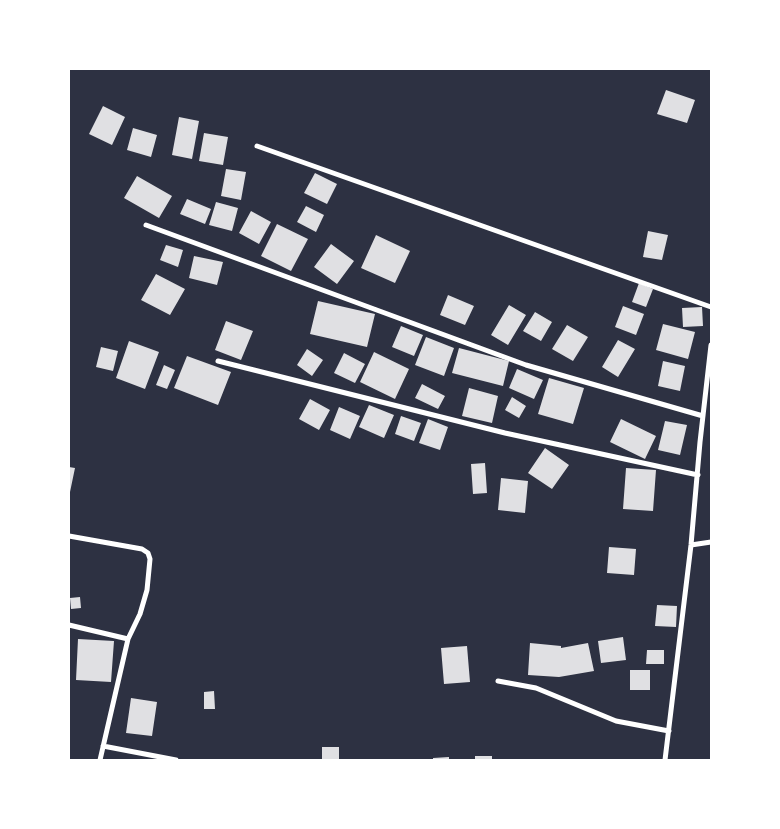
<!DOCTYPE html>
<html>
<head>
<meta charset="utf-8">
<style>
  body { margin:0 }
  #map { position:relative; width:780px; height:829px; overflow:hidden; background:#2d3142; font-family:Helvetica,sans-serif }
  canvas { display:block }
  .frame { position:absolute; inset:0; border:70px solid #fff; pointer-events:none }
</style>
</head>
<body>
<div id="map">
<canvas width="780" height="829"></canvas>
<div class="frame"></div>
</div>
<script>
const ctx = document.querySelector('canvas').getContext('2d');
ctx.lineJoin = 'round';
function fill(path, color) { ctx.fillStyle = color; ctx.fill(path, 'evenodd'); }
const poly = rows => new Path2D(rows.map(r => 'M' + r).join(''));
function stroke(path, color, width, dash) { ctx.strokeStyle = color; ctx.lineWidth = width; ctx.lineCap = dash ? 'butt' : 'round'; ctx.setLineDash(dash || []); ctx.stroke(path); }
fill(poly([
  [666,90,695,100,687,123,657,114],
  [103,106,125,117,112,145,89,134],
  [179,117,199,121,192,159,172,155],
  [133,128,157,135,151,157,127,150],
  [204,133,228,137,223,165,199,161],
  [226,169,246,172,241,200,221,196],
  [315,173,337,184,327,204,304,193],
  [137,176,172,196,159,218,124,198],
  [187,199,211,209,205,224,180,214],
  [216,202,238,208,232,231,209,225],
  [306,206,324,215,316,232,297,222],
  [251,211,271,222,259,244,239,233],
  [277,224,308,239,291,271,261,256],
  [648,231,668,235,662,260,643,257],
  [376,235,410,251,395,283,361,268],
  [331,244,354,261,337,284,314,267],
  [166,245,183,250,178,267,160,260],
  [194,256,223,262,217,285,189,278],
  [156,274,185,289,170,315,141,300],
  [639,283,653,289,646,307,632,302],
  [448,295,474,306,465,325,440,315],
  [318,301,375,314,367,347,310,334],
  [509,305,526,315,508,345,491,335],
  [623,306,644,314,636,335,615,327],
  [702,307,703,326,683,327,682,308],
  [535,312,552,322,541,341,523,331],
  [226,321,253,331,241,360,215,350],
  [663,324,695,332,688,359,656,350],
  [567,325,588,337,573,361,552,349],
  [401,326,423,335,414,356,392,347],
  [426,337,454,348,444,376,415,365],
  [618,340,635,349,618,377,602,367],
  [129,341,159,352,145,389,116,378],
  [101,347,118,351,113,371,96,367],
  [459,348,509,361,503,386,452,373],
  [307,349,323,360,312,376,297,365],
  [374,352,409,369,395,399,360,382],
  [344,353,365,364,355,383,334,373],
  [187,356,231,372,218,405,174,388],
  [663,361,685,366,680,391,658,386],
  [164,365,175,370,167,389,156,385],
  [517,369,543,380,534,399,509,388],
  [549,378,584,388,573,424,538,414],
  [422,384,445,396,438,409,415,398],
  [469,388,498,396,492,423,462,416],
  [512,397,526,406,519,418,505,410],
  [310,399,330,410,319,430,299,419],
  [369,405,394,415,384,438,359,427],
  [339,407,360,416,350,439,330,430],
  [401,416,421,423,414,441,395,434],
  [428,419,448,427,440,450,419,443],
  [621,419,656,436,645,459,610,442],
  [665,421,687,425,680,455,658,450],
  [545,448,569,465,552,489,528,473],
  [485,463,487,493,473,494,471,464],
  [69,467,75,468,70,492,69,492],
  [626,468,656,470,653,511,623,509],
  [501,478,528,481,525,513,498,510],
  [609,547,636,549,634,575,607,573],
  [80,597,81,608,71,609,70,598],
  [657,605,677,606,676,627,655,626],
  [623,637,626,660,601,663,598,641],
  [78,639,114,641,111,682,76,680],
  [530,643,561,646,561,648,588,643,594,671,559,677,528,675],
  [467,646,470,682,444,684,441,648],
  [647,650,664,650,664,664,646,664],
  [630,670,650,670,650,690,630,690],
  [214,691,215,709,204,709,204,692],
  [131,698,157,702,152,736,126,733],
  [322,747,339,747,339,760,322,760],
  [475,756,492,756,492,760,475,760],
  [449,757,449,760,433,760,433,758]
]), '#e0e0e3');
stroke(poly([
  [257,146,711,307],
  [146,225,526,365,703,416],
  [218,361,505,433,698,475],
  [69,536,142,549,148,553,150,559,147,590,140,614,128,639,100,760],
  [691,545,711,542],
  [69,625,128,639],
  [498,681,536,688,616,721,669,731],
  [103,746,176,760],
  [665,760,691,545,700,442,711,345]
]), '#fff', 5);
</script>
</body>
</html>
